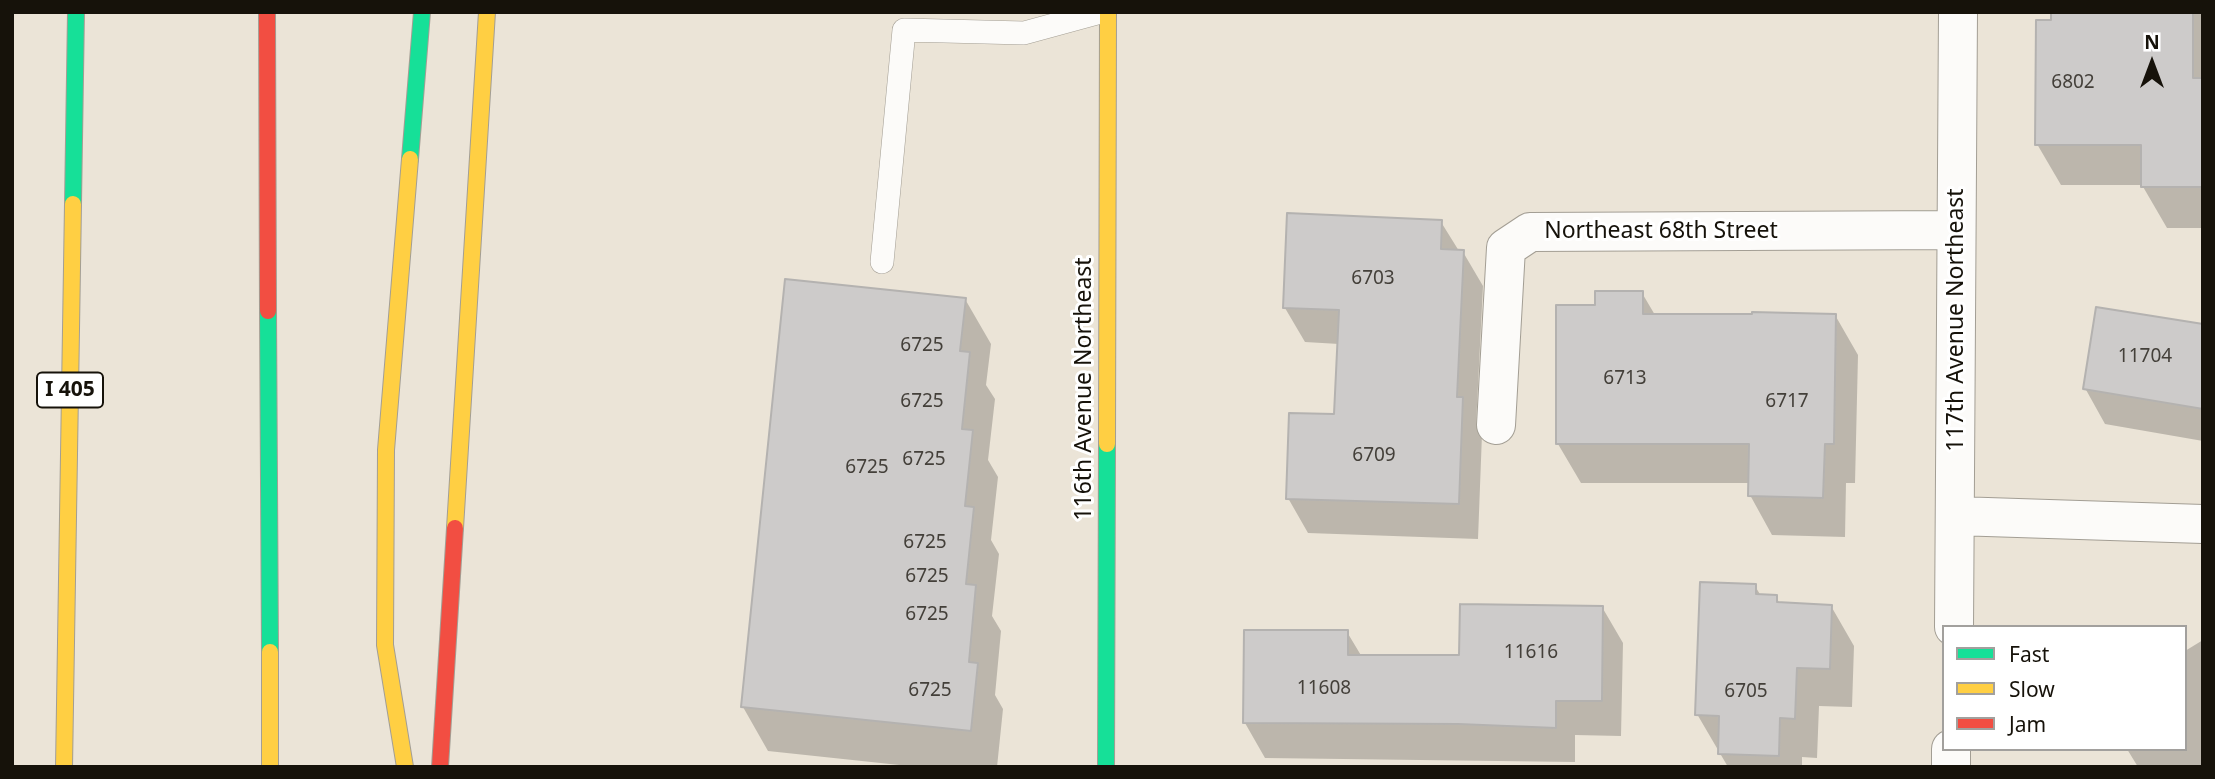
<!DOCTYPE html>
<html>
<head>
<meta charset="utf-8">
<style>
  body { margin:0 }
  #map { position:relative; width:2215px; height:779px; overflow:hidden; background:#ebe4d7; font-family:"Noto Sans",sans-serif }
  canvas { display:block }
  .frame { position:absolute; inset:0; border:14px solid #16120a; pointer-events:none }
  .legend { position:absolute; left:1942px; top:625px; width:245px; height:126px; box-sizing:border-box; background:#fff; border:2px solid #a2a09d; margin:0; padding:9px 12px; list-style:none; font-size:21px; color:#16120a }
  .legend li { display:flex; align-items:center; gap:14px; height:35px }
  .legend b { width:35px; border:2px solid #a2a09d }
  .north { position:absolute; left:2117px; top:28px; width:70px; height:70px; -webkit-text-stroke:5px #fff; paint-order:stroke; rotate:0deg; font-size:19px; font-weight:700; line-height:28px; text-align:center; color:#16120a }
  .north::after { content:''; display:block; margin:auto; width:24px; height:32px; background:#16120a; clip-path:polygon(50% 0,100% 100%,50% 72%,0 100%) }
</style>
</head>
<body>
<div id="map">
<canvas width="2215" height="779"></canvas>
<div class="frame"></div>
<ul class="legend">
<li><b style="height:9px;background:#16e098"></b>Fast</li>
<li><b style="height:9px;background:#ffcf43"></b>Slow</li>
<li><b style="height:9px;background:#f24e42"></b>Jam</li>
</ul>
<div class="north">N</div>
</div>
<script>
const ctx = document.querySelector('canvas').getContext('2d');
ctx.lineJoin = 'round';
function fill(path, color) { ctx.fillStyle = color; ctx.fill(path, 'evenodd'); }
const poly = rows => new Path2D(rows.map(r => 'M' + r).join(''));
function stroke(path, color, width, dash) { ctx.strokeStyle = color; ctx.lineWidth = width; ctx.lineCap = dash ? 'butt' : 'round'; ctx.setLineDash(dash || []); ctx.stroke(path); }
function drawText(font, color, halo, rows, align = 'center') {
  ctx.font = font + ' "Noto Sans",sans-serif'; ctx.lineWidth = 6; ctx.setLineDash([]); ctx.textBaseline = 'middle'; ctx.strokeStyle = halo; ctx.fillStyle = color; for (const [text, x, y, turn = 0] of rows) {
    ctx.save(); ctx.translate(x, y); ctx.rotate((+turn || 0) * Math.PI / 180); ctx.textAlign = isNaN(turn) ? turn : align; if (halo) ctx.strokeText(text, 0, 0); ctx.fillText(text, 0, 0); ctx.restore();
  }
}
fill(poly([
  [2053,12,2203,12,2203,228,2167,228,2142,185,2061,185,2037,144],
  [1441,222,1459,251,1463,252,1483,286,1476,425,1482,434,1478,539,1308,533,1288,498,1336,416,1339,344,1305,342,1285,308],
  [1642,293,1655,315,1835,315,1858,355,1855,483,1846,483,1845,537,1772,535,1750,495,1750,483,1581,483,1558,444,1597,307],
  [965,299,991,344,986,385,995,399,988,460,998,477,991,540,999,554,992,616,1001,631,995,695,1003,709,997,767,918,767,768,751,743,707],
  [2203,326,2203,441,2105,424,2085,388],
  [1755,586,1761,596,1776,597,1780,604,1831,606,1854,646,1852,707,1819,706,1817,758,1802,757,1802,767,1728,767,1697,714],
  [1602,607,1623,643,1621,736,1575,735,1575,762,1265,758,1245,723,1347,632,1362,657,1461,657],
  [2203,640,2203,767,2138,767,2127,749,2185,749,2185,651]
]), '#0003');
const building = poly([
  [2051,12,2193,12,2193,78,2203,78,2203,187,2141,187,2141,145,2035,145,2036,20,2051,20,2051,12],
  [1287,213,1442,220,1441,249,1464,250,1457,397,1463,397,1459,504,1286,499,1289,413,1334,414,1339,310,1283,308,1287,213],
  [785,279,966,298,960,351,970,352,962,429,973,430,965,506,974,507,966,584,976,585,969,662,978,663,971,731,741,707,785,279],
  [1595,291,1643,291,1643,314,1752,314,1752,312,1836,314,1834,444,1825,444,1823,498,1748,496,1749,444,1556,444,1556,305,1595,305,1595,291],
  [2096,307,2203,324,2203,409,2083,389,2096,307],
  [1700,582,1756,584,1756,594,1777,595,1777,602,1832,605,1830,669,1797,668,1795,719,1780,718,1779,756,1718,754,1719,716,1695,715,1700,582],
  [1460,604,1603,606,1602,701,1556,701,1556,728,1458,724,1243,723,1244,630,1348,630,1348,655,1459,655,1460,604]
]);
fill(building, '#cdcbca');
stroke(building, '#b4b2b0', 2);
const lane = poly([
  [882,262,904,30,1024,33,1101,12]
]);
const street = poly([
  [1496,425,1506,248,1530,232,1956,230],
  [1956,516,2203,524],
  [1954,627,1958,12],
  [1951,767,1951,749]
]);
const fast = poly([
  [410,159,422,12],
  [73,204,76,12],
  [268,311,270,652],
  [1106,767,1107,444]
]);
const slow = poly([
  [1107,444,1108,12],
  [455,528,487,12],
  [270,652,270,767],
  [64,767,73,204],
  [405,767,385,645,386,450,410,159]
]);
const jam = poly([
  [267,12,268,311],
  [440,767,455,528]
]);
stroke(lane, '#a39e94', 24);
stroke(street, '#a39e94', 40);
stroke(fast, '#a39e94', 18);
stroke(slow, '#a39e94', 18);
stroke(jam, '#a39e94', 18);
stroke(lane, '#fcfbf9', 23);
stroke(street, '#fcfbf9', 38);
stroke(fast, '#16e098', 16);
stroke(slow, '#ffcf43', 16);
stroke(jam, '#f24e42', 16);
drawText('19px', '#44403a', null, [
  ["6802",2073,83],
  ["6703",1373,279],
  ["6725",922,346],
  ["11704",2145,357],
  ["6713",1625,379],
  ["6725",922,402],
  ["6717",1787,402],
  ["6709",1374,456],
  ["6725",924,460],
  ["6725",867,468],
  ["6725",925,543],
  ["6725",927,577],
  ["6725",927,615],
  ["11616",1531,653],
  ["11608",1324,689],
  ["6725",930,691],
  ["6705",1746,692]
]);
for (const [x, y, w] of [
  [70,390,66]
]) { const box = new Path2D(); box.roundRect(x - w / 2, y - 17.5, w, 35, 5); ctx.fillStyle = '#fff'; ctx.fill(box); stroke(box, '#16120a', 2); }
drawText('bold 21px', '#16120a', null, [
  ["I 405",70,390]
]);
drawText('23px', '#16120a', '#fff', [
  ["Northeast 68th Street",1661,231],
  ["117th Avenue Northeast",1956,320,-90],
  ["116th Avenue Northeast",1084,389,-90]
]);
</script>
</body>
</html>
